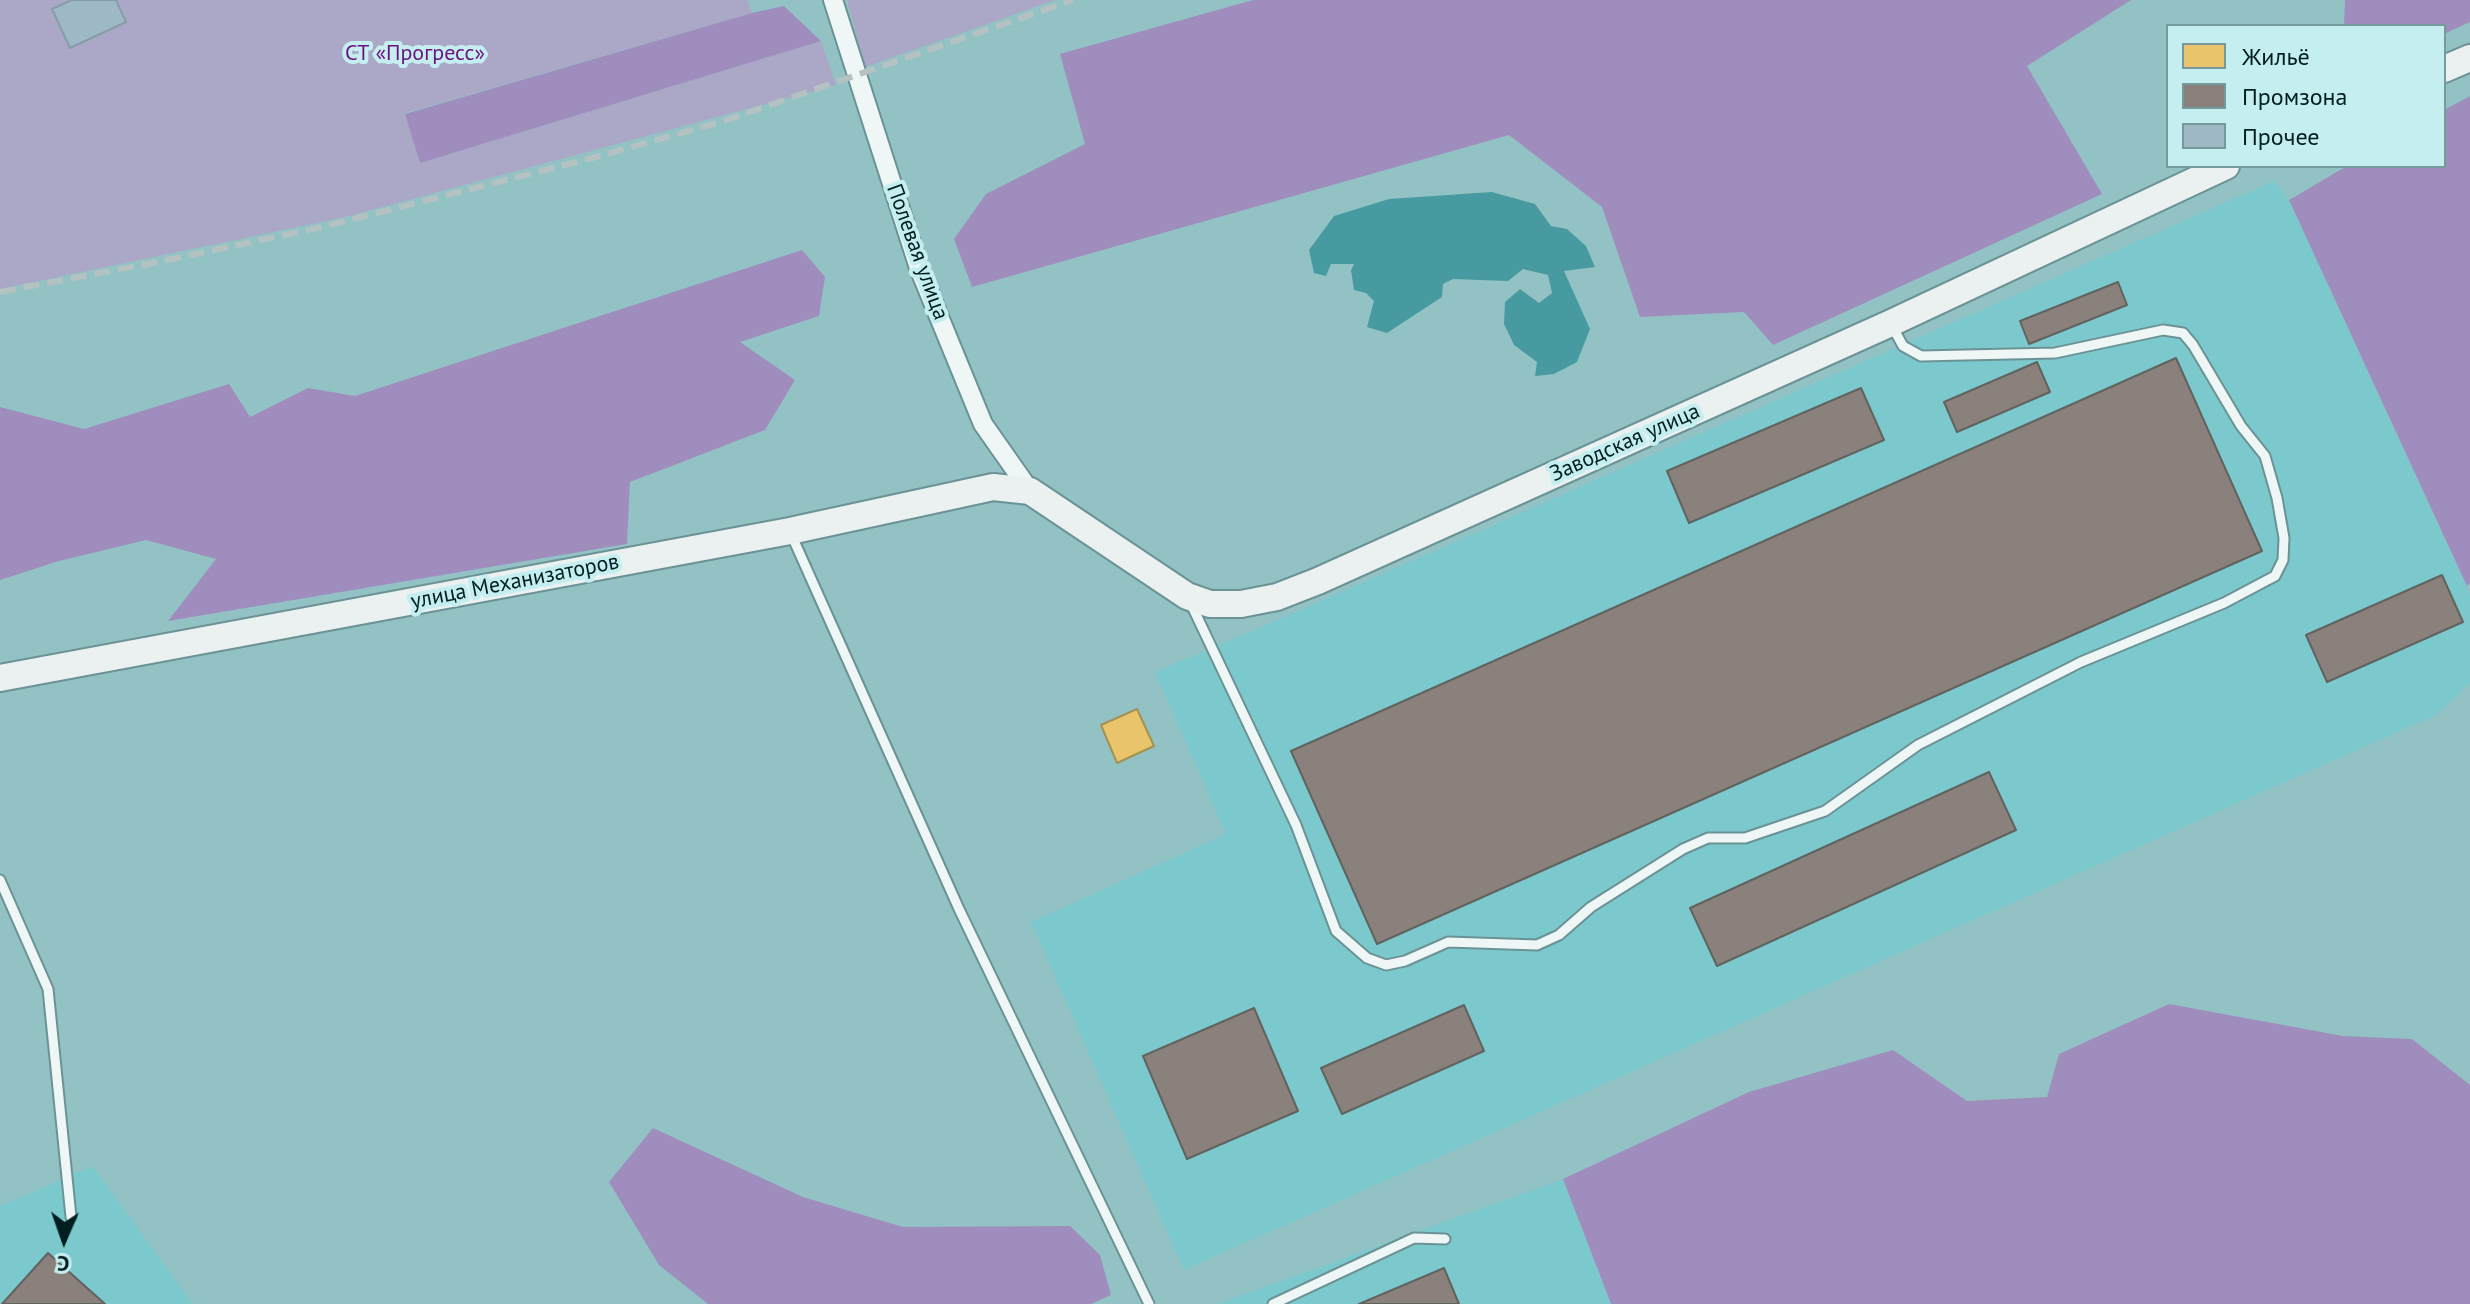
<!DOCTYPE html>
<html>
<head>
<meta charset="utf-8">
<style>
  body { margin:0 }
  #map { position:relative; width:2470px; height:1304px; overflow:hidden; background:#93c2c5; font-family:"PT Sans",sans-serif }
  canvas { display:block }
  .legend { position:absolute; left:2166px; top:24px; width:280px; height:144px; box-sizing:border-box; background:#c5eef0; border:2px solid #779b9c; margin:0; padding:10px 14px; list-style:none; font-size:24px; color:#021e1f }
  .legend li { display:flex; align-items:center; gap:16px; height:40px }
  .legend b { width:40px; border:2px solid #779b9c }
  .north { position:absolute; left:24px; top:1200px; width:80px; height:80px; -webkit-text-stroke:6px #c5eef0; paint-order:stroke; rotate:182deg; font-size:22px; font-weight:700; line-height:32px; text-align:center; color:#021e1f }
  .north::after { content:''; display:block; margin:auto; width:28px; height:36px; background:#021e1f; clip-path:polygon(50% 0,100% 100%,50% 72%,0 100%) }
</style>
</head>
<body>
<div id="map">
<canvas width="2470" height="1304"></canvas>
<ul class="legend">
<li><b style="height:22px;background:#e9c46a"></b>Жильё</li>
<li><b style="height:22px;background:#8a817c"></b>Промзона</li>
<li><b style="height:22px;background:#9eb9c5"></b>Прочее</li>
</ul>
<div class="north">С</div>
</div>
<script>
const ctx = document.querySelector('canvas').getContext('2d');
ctx.lineJoin = 'round';
function fill(path, color) { ctx.fillStyle = color; ctx.fill(path, 'evenodd'); }
const poly = rows => new Path2D(rows.map(r => 'M' + r).join(''));
function stroke(path, color, width, dash) { ctx.strokeStyle = color; ctx.lineWidth = width; ctx.lineCap = dash ? 'butt' : 'round'; ctx.setLineDash(dash || []); ctx.stroke(path); }
function drawText(font, color, halo, rows, align = 'center') {
  ctx.font = font + ' "PT Sans",sans-serif'; ctx.lineWidth = 8; ctx.setLineDash([]); ctx.textBaseline = 'middle'; ctx.strokeStyle = halo; ctx.fillStyle = color; for (const [text, x, y, turn = 0] of rows) {
    ctx.save(); ctx.translate(x, y); ctx.rotate((+turn || 0) * Math.PI / 180); ctx.textAlign = isNaN(turn) ? turn : align; if (halo) ctx.strokeText(text, 0, 0); ctx.fillText(text, 0, 0); ctx.restore();
  }
}
fill(poly([
  [2274,181,2289,200,2470,594,2470,683,2436,715,1184,1270,1031,922,1226,834,1155,672,1271,623],
  [92,1166,193,1304,0,1304,0,1206],
  [1563,1179,1611,1304,1217,1304]
]), '#7cc9cd');
fill(poly([
  [0,0,747,0,752,13,405,113,420,163,821,41,836,85,345,217,0,289],
  [847,0,1055,0,865,67]
]), '#aba7c7');
fill(poly([
  [1253,0,2131,0,2027,66,2102,194,1773,345,1744,312,1640,317,1602,207,1509,135,972,287,954,239,986,194,1085,144,1060,54],
  [2345,0,2470,0,2470,22,2444,34,2444,26,2344,26],
  [784,6,821,41,420,163,405,114,752,13],
  [2470,96,2470,583,2467,586,2289,200,2347,166,2444,166,2444,110],
  [802,250,825,277,819,316,740,342,795,380,765,430,630,482,627,544,168,621,216,559,146,540,59,561,0,580,0,407,84,429,229,384,250,417,308,388,355,396],
  [2169,1004,2343,1036,2412,1039,2470,1085,2470,1304,1611,1304,1563,1179,1749,1092,1893,1050,1967,1101,2047,1097,2059,1054],
  [653,1128,803,1197,903,1227,1070,1226,1100,1255,1111,1295,1091,1304,708,1304,659,1265,609,1182]
]), '#9f8dbe');
fill(poly([
  [1492,192,1535,204,1551,226,1567,229,1586,246,1595,267,1564,271,1590,329,1577,362,1554,374,1535,376,1537,362,1514,345,1504,324,1505,302,1520,289,1539,303,1552,293,1548,275,1523,269,1508,281,1453,279,1443,284,1442,297,1387,333,1367,327,1374,301,1366,293,1354,290,1351,270,1354,264,1331,264,1326,276,1314,273,1309,250,1334,216,1389,199]
]), '#479ba0');
const homes = poly([
  [1137,709,1154,746,1117,763,1101,725,1137,709]
]);
fill(homes, '#e9c46a');
stroke(homes, '#a49254', 2);
const industry = poly([
  [2118,282,2127,305,2029,344,2020,321,2118,282],
  [2176,358,2262,551,1377,944,1291,751,2176,358],
  [2037,362,2050,392,1957,432,1944,402,2037,362],
  [1861,388,1884,440,1689,523,1667,471,1861,388],
  [2442,575,2463,622,2327,682,2306,635,2442,575],
  [1989,772,2016,830,1717,966,1690,908,1989,772],
  [1464,1005,1484,1051,1342,1114,1321,1068,1464,1005],
  [1254,1008,1298,1111,1187,1159,1143,1056,1254,1008],
  [48,1253,105,1304,2,1304,48,1253],
  [1444,1268,1459,1304,1359,1304,1444,1268]
]);
fill(industry, '#8a817c');
stroke(industry, '#616360', 2);
const building = poly([
  [72,0,116,0,126,22,70,48,52,9,72,0]
]);
fill(building, '#9eb9c5');
stroke(building, '#849ea9', 2);
const lane = poly([
  [791,534,959,909,1149,1304],
  [1191,604,1296,825,1336,931,1367,958,1386,965,1405,961,1448,942,1537,945,1559,935,1591,907,1683,849,1708,838,1745,838,1825,811,1918,745,2081,662,2224,603,2275,576,2283,560,2284,538,2277,498,2265,456,2241,426,2193,345,2183,333,2163,330,2055,353,1921,356,1903,346,1892,326],
  [0,880,48,989,71,1217],
  [1273,1304,1414,1238,1445,1239]
]);
const street = poly([
  [833,0,919,268,983,424,1030,491]
]);
const secondary = poly([
  [2444,69,2470,58],
  [0,678,790,531,993,487,1030,491,1187,596,1210,604,1241,604,1277,597,1318,581,1891,323,2226,166]
]);
stroke(lane, '#6b9294', 13);
stroke(street, '#6b9294', 22);
stroke(secondary, '#6b9294', 30);
stroke(lane, '#eff6f6', 9);
stroke(street, '#eff6f6', 18);
stroke(secondary, '#ebf1f1', 26);
stroke(poly([
  [0,292,153,263,322,227,596,157,724,121,1073,0]
]), '#b4c2c2', 6, [16, 8]);
drawText('22px', '#6d0f7f', '#c5eef0', [
  ["СТ «Прогресс»",415,54]
]);
drawText('22px', '#021e1f', '#c5eef0', [
  ["Полевая улица",917,252,70],
  ["Заводская улица",1625,443,-24],
  ["улица Механизаторов",515,582,-11]
]);
</script>
</body>
</html>
